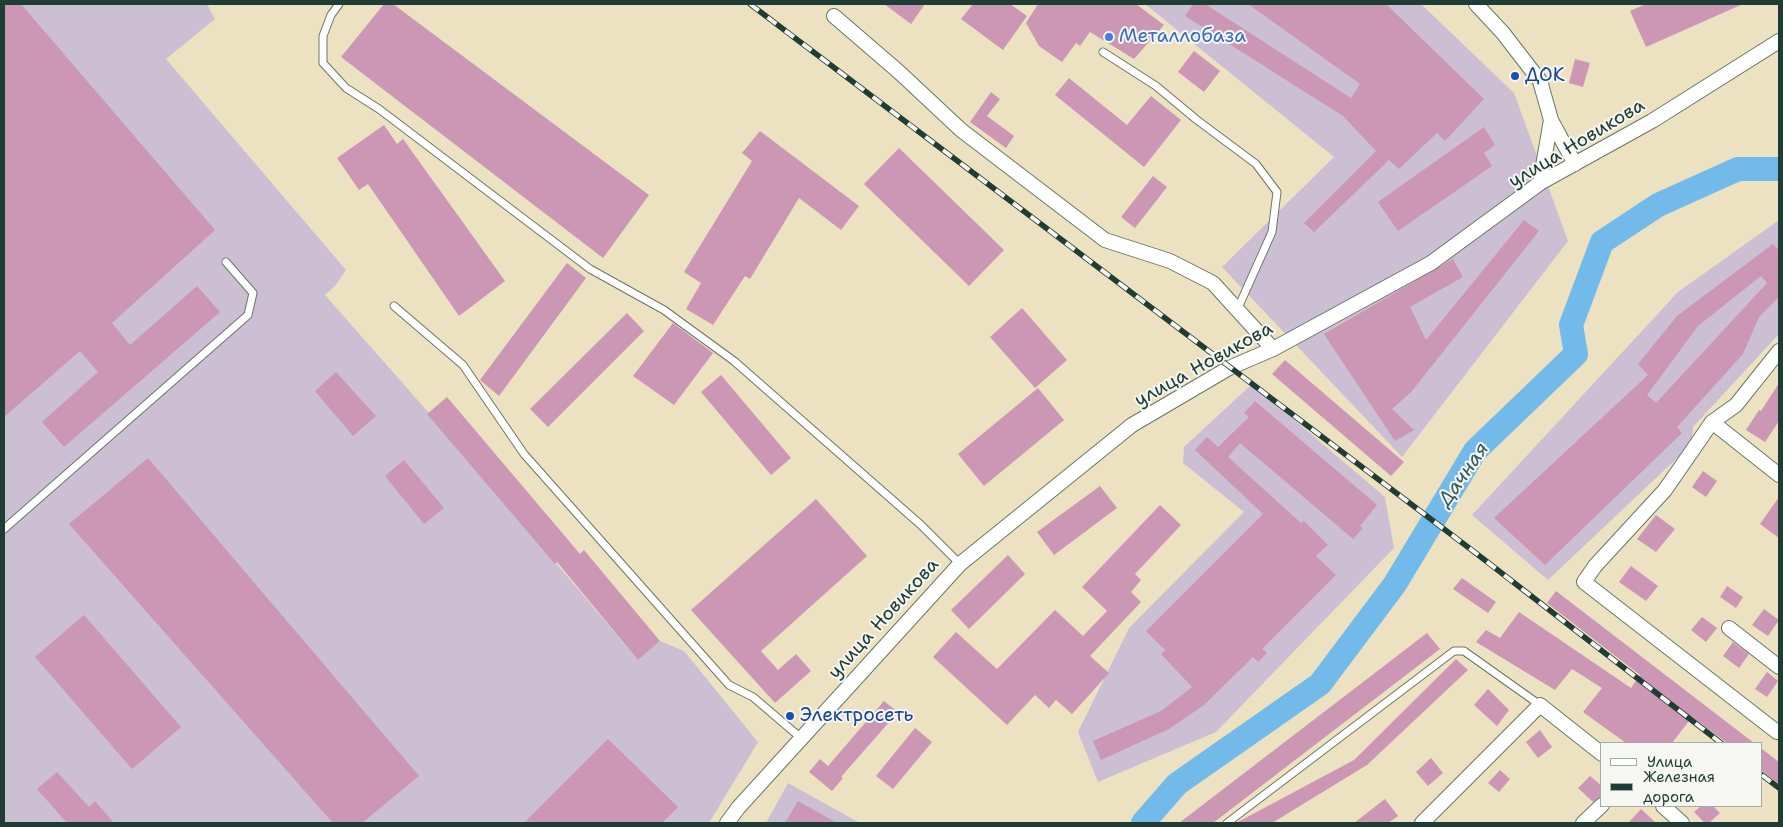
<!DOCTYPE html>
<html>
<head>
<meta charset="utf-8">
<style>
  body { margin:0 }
  #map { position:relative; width:1783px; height:827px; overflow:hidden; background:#ece2c1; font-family:"Shantell Sans",sans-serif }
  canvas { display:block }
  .frame { position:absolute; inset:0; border:5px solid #1f3d34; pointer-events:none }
  .legend { position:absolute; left:1600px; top:742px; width:162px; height:65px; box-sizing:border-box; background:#f6f6f2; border:1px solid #a0aca6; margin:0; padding:6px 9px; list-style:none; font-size:15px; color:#1f3d34 }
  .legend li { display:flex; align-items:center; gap:10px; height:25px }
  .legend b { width:25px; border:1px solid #a0aca6 }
</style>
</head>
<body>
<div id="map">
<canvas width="1783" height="827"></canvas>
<div class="frame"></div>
<ul class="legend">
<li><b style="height:6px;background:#fff"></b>Улица</li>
<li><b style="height:6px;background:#1f3d34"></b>Железная дорога</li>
</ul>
</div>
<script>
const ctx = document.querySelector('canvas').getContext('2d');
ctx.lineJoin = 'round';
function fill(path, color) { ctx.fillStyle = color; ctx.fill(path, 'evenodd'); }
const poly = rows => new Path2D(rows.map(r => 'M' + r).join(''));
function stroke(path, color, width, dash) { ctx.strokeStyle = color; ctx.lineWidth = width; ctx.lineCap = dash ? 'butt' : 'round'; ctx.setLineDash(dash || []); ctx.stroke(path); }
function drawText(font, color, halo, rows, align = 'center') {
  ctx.font = font + ' "Shantell Sans",sans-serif'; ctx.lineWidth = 4; ctx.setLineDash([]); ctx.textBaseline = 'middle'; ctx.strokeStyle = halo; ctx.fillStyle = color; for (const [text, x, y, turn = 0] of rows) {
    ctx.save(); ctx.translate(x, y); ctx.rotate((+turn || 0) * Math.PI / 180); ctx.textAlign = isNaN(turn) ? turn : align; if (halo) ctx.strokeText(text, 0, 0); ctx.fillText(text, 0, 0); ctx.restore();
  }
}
fill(poly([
  [4,4,207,4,215,19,166,59,346,270,335,286,325,295,429,413,638,660,660,641,684,651,758,742,709,823,4,823],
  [1145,4,1421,4,1514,93,1568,241,1402,457,1222,267,1334,157],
  [1779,220,1779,334,1693,427,1692,444,1548,580,1472,515,1678,292],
  [1252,384,1385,497,1394,548,1216,732,1098,782,1078,732,1129,628,1244,512,1183,463,1184,447],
  [788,783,860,823,766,823]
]), '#ccbfd4');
stroke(poly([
  [1143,823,1177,784,1320,684,1395,584,1475,451,1576,354,1571,325,1602,242,1658,205,1738,169,1779,169]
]), '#71bae9', 24);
fill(poly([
  [4,4,21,4,215,230,112,323,130,345,197,286,220,312,64,447,42,422,98,372,80,351,4,417],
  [384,4,393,4,649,195,603,258,341,57],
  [884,4,925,4,911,24],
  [973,4,1010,4,1027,16,1003,50,961,19],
  [1038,4,1136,4,1164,25,1134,59,1090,32,1080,46,1076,43,1062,62,1039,46,1026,23],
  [1193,4,1205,4,1351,98,1360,84,1248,4,1386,4,1484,99,1445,141,1437,133,1399,169,1389,160,1314,232,1304,223,1376,151,1343,116,1185,16],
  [1646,4,1743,4,1646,47,1630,11],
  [1194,51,1220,71,1204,92,1178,72],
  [1575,59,1590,63,1583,87,1569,83],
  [1069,78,1127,125,1151,96,1181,120,1144,167,1055,95],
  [991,92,1000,99,987,116,1014,136,1006,148,970,122],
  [384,125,397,144,403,139,505,281,459,316,368,184,359,190,337,158],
  [1484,127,1495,145,1484,153,1492,166,1398,231,1378,202],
  [760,131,859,206,841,230,799,198,750,279,745,276,713,325,686,309,701,283,684,272,752,161,742,153],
  [899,148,1004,250,969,286,864,184],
  [1153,176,1167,187,1135,228,1121,217],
  [1524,220,1539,231,1412,391,1392,409,1414,430,1395,441,1324,334,1453,259,1463,277,1410,307,1426,340],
  [1773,244,1779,250,1779,297,1759,317,1743,354,1677,427,1682,433,1545,565,1494,518,1648,375,1638,364,1677,316],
  [1761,276,1767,283,1656,403,1647,395,1698,326],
  [567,263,586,278,499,396,480,380],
  [1022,308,1067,360,1035,388,990,337],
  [627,313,644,331,548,427,530,409],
  [673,323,713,353,674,405,633,376],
  [1285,360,1404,462,1391,476,1272,374],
  [336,372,376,416,353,436,315,391],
  [721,375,791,458,771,475,701,392],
  [1779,383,1779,421,1765,442,1746,430,1759,410,1761,411],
  [1038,388,1064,420,984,486,958,454],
  [447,397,580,554,584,550,660,641,638,660,557,562,555,564,427,414],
  [1255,401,1377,505,1360,526,1363,528,1353,539,1240,443,1228,457,1301,523,1304,521,1328,545,1316,556,1336,575,1262,649,1267,653,1258,662,1253,657,1204,705,1169,729,1101,760,1093,741,1161,711,1192,687,1161,654,1165,650,1146,631,1263,514,1195,450,1207,437,1218,447,1249,417,1244,413],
  [148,458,419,776,362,823,333,823,69,524],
  [404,460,444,508,424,524,385,476],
  [1703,471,1717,481,1706,497,1692,487],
  [1100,486,1117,508,1054,555,1037,532],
  [1779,497,1779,538,1760,524],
  [816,499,867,556,761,651,778,670,796,654,811,671,775,703,691,610],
  [1160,505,1181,525,1135,574,1141,580,1131,592,1141,602,1090,656,1109,673,1072,714,1056,700,1049,708,1035,695,1007,725,933,657,956,632,997,669,1055,610,1083,636,1107,611,1082,587],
  [1656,515,1675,529,1656,552,1637,539],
  [1008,555,1025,574,969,629,951,610],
  [1631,566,1658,586,1646,601,1619,582],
  [1462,578,1496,602,1488,613,1453,589],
  [1727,586,1743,597,1736,608,1720,597],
  [1556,591,1754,743,1727,743,1692,717,1672,743,1626,743,1583,712,1602,688,1572,669,1555,690,1476,642,1486,630,1500,638,1519,612,1631,688,1640,675,1547,603],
  [1764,609,1779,620,1768,636,1752,625],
  [84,615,181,727,132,769,35,657],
  [1702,617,1717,628,1706,642,1691,630],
  [1427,633,1440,649,1213,823,1179,823],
  [1733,642,1749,654,1739,668,1723,656],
  [1456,659,1468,670,1367,765,1272,823,1236,823,1354,760],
  [1767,672,1778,681,1767,697,1755,689],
  [1488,689,1509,710,1497,726,1474,705],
  [884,701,898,712,841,777,843,778,832,791,809,772,820,759,828,766],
  [915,728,932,742,893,789,876,776],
  [1540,730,1552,747,1538,758,1526,742],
  [608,739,678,807,662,823,524,823],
  [1762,749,1779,762,1779,784,1762,771],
  [1431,758,1443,773,1428,786,1416,772],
  [1500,770,1510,779,1499,792,1488,783],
  [57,772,89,807,95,801,114,823,67,823,37,789],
  [1590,776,1602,786,1602,796,1593,802,1578,788],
  [1385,799,1398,816,1388,823,1354,823],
  [798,801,837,823,785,823],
  [1701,806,1713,806,1720,813,1709,823,1705,823,1694,812],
  [1641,809,1656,823,1628,823]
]), '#cb97b5');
const lane = poly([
  [339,4,331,15,323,36,323,63,346,88,379,109,590,269,664,310,734,361,921,525,960,564],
  [1103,52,1156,86,1197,120,1256,164,1277,192,1272,232,1238,308,1240,310],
  [394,306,463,365,524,454,729,685,753,697,801,738],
  [4,529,248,315,253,293,226,262],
  [1227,823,1454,651,1464,651,1540,705]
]);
const street = poly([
  [1476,4,1503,33,1540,81,1551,120,1540,183],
  [834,16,899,72,961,130,1105,240,1170,261,1213,283,1273,349],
  [1551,120,1575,164],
  [1779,351,1736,405,1712,422,1665,490,1595,566,1584,582,1777,732,1779,732],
  [1712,422,1779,475],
  [1729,628,1779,667],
  [1663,806,1682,823],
  [727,823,738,808,960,564,1132,425,1229,368,1273,349,1431,263,1540,183,1652,121,1779,41],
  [1422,823,1540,705,1602,754],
  [1583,823,1602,805]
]);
stroke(lane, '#677765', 9);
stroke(street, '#677765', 16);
stroke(lane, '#fff', 7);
stroke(street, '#fff', 14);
const rail = poly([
  [750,4,1477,554,1721,743],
  [1762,775,1779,788]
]);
stroke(rail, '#1f3d34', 5.5);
stroke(rail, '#f6f6f2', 4, [11]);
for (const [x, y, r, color] of [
  [1109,37,5,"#3f7fe0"],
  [1515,76,5,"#1a4fb4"],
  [790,716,5,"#1a4fb4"]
]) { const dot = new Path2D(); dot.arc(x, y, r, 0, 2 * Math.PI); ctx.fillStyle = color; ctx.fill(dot); stroke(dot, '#f6f6f2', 2); }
drawText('19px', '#366cbe', '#f6f6f2', [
  ["Металлобаза",1119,37]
], 'left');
drawText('19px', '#164399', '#f6f6f2', [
  ["ДОК",1525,76],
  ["Электросеть",800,716]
], 'left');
drawText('19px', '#1f3d34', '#f6f6f2', [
  ["улица Новикова",1577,144,-31],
  ["улица Новикова",1204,365,-29],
  ["улица Новикова",884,619,-48]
]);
drawText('italic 20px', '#345c61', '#f6f6f2', [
  ["Дачная",1464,475,-55]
]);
</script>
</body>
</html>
